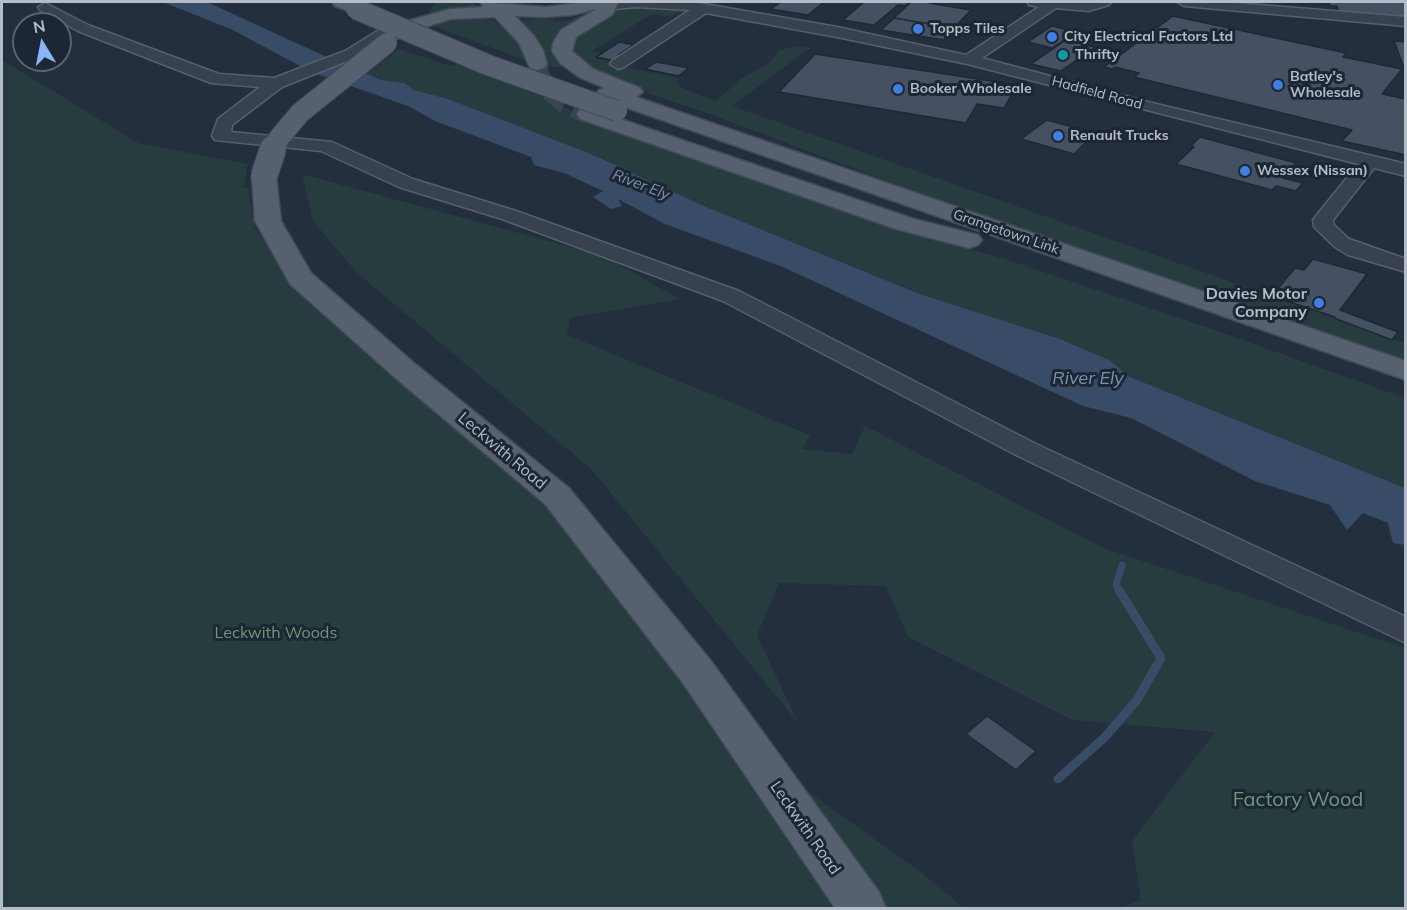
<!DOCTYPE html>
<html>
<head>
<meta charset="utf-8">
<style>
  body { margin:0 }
  #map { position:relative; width:1407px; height:910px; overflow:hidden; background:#242f3e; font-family:Mulish,sans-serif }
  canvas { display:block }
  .frame { position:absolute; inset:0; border:3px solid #b4bcc9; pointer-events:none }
  .north { position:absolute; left:12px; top:12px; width:60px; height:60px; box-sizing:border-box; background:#1d2633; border:2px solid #59626f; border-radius:50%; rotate:350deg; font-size:16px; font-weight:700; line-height:24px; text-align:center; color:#b4bcc9 }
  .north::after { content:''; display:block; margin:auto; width:21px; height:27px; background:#8ab4f8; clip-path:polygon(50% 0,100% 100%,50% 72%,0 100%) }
</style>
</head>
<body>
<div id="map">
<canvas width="1407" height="910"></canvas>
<div class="frame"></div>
<div class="north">N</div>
</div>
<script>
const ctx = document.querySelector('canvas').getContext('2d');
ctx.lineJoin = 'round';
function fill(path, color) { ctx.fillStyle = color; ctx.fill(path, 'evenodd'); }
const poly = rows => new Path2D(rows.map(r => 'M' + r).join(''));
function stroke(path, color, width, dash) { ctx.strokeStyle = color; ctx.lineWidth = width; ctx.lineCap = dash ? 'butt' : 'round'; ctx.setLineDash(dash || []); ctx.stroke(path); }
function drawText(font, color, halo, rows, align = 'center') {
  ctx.font = font + ' Mulish,sans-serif'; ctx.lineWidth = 6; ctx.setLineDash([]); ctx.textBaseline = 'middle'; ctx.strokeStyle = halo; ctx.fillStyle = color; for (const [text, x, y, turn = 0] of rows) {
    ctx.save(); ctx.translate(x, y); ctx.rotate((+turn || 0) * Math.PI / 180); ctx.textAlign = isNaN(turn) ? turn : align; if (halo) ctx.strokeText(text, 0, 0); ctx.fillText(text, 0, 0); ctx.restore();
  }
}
fill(poly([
  [436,2,473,2,479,7,429,13],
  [636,6,686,10,689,13,676,13,671,17,652,14,592,51,600,53,595,58,615,61,611,64,679,78,677,83,684,89,716,101,742,78,768,64,779,50,798,46,810,48,732,106,1405,343,1405,366,996,222,715,116,615,82,600,76,570,53,571,43,583,29,616,10],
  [591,13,568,28,566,66,563,67,544,67,519,21,541,18,554,20,554,22,573,20,573,18],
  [480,18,492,20,499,24,505,23,523,45,530,62,431,25,457,19],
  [398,49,450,66,466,61,538,88,559,105,600,123,882,224,1005,259,1212,329,1405,398,1405,488,1130,377,1109,360,1060,339,917,293,704,206,589,153,448,99,414,90,404,83,381,80,367,74],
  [2,60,138,143,248,164,243,188,248,188,255,228,275,258,292,279,547,507,615,592,685,672,811,871,832,908,2,908],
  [302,174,603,256,680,299,570,318,567,335,810,435,802,449,852,454,865,426,1106,549,1405,648,1405,908,1120,908,1141,900,1132,841,1215,732,1073,720,908,637,886,586,779,583,757,635,798,723,592,470,357,273,313,221],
  [775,768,922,873,964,908,876,908]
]), '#263c3f');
fill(poly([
  [163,2,207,2,320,54,381,80,404,83,414,90,448,99,589,153,704,206,917,293,1060,339,1109,360,1130,377,1405,488,1405,545,1393,543,1388,523,1363,513,1347,530,1330,505,1255,481,1131,418,1083,406,783,267,665,224,618,199,622,206,611,209,593,197,603,191,564,173,534,165,531,157,435,121,408,106,311,72,233,30]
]), '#394c67');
stroke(poly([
  [1120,591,1116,585,1122,565]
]), '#394c67', 7);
stroke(poly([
  [1058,779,1105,737,1137,700,1161,658,1119,590]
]), '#394c67', 9);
const building = poly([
  [781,2,824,2,808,15,771,9,781,2],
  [864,2,910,2,905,6,898,5,874,25,843,20,864,2],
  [911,2,931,2,929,3,971,10,954,28,894,18,911,2],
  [1309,2,1406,2,1406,19,1339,13,1337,6,1330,6,1329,3,1309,2],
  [1173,16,1346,53,1343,57,1402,69,1382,94,1406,99,1406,155,1342,141,1352,130,1134,77,1139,73,1115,67,1112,69,1104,67,1173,16],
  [894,18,954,28,944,40,881,30,894,18],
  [1052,26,1076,32,1052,48,1028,42,1052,26],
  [1066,40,1095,47,1061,71,1031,64,1066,40],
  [1394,41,1406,42,1406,65,1403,65,1394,41],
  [619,42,634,45,618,55,622,56,615,61,596,57,619,42],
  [815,54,1017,85,1004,108,977,104,966,123,779,92,815,54],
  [656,62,689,68,678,76,645,69,656,62],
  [1047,120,1095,133,1074,154,1021,139,1047,120],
  [1200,137,1296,163,1283,178,1303,183,1296,191,1276,186,1272,190,1176,164,1194,147,1191,146,1200,137],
  [1313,259,1367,274,1340,310,1398,332,1392,340,1334,318,1335,317,1272,296,1295,268,1304,270,1313,259],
  [987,716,1036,751,1016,770,966,734,987,716]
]);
fill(building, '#455162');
stroke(building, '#1f2835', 1.5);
stroke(poly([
  [537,64,539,75,548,89,564,103,588,114]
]), '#3a4453', 20, [20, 10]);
const minor = poly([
  [605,2,693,2,837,27,966,55,1039,7,1029,5,1027,2,1111,2,1109,5,1088,11,1056,8,982,58,1148,102,1406,164,1406,176,1374,168,1333,220,1334,225,1349,239,1406,259,1406,272,1348,255,1335,247,1314,227,1313,220,1316,216,1358,164,967,64,837,37,706,13,624,67,618,69,610,64,612,61,690,10,637,7,581,12,574,8,581,4,605,2],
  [1177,2,1224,2,1406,17,1406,26,1184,6,1177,2],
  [45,3,88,25,219,74,274,78,345,51,379,30,402,32,405,35,402,38,387,38,357,57,282,87,232,125,231,132,332,142,413,179,516,211,739,291,1036,444,1406,617,1406,643,1018,456,723,301,502,219,399,187,321,151,215,140,212,136,218,119,260,87,211,83,78,31,40,10,38,7,45,3]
]);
const major = poly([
  [332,2,354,2,365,9,362,13,356,14,335,6,332,2],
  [480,2,546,7,585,2,619,2,612,15,576,37,572,51,593,69,640,88,643,92,636,97,1406,361,1406,380,599,98,596,94,599,90,605,88,579,77,560,63,552,51,553,43,561,30,596,9,572,15,546,17,515,16,534,36,543,50,547,64,544,68,537,70,530,68,519,43,495,17,451,19,404,34,397,32,395,28,397,24,450,9,483,7,480,2],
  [588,108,914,219,978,235,982,240,978,245,969,248,896,229,580,119,577,114,580,109,588,108],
  [264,169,272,171,276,176,281,221,311,273,414,363,569,488,711,661,879,892,886,908,835,908,683,683,545,504,392,375,290,284,255,221,252,176,256,171,264,169]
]);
stroke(minor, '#565f6c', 3);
stroke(major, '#414a57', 3);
fill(minor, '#38414e');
fill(major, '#56606e');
const majorBridgeFar1 = poly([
  [356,9,488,65,617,111],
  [272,150,279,138,300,113,387,43]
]);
const majorBridge = poly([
  [264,176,273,149]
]);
stroke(majorBridgeFar1, '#414a57', 22, []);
stroke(majorBridge, '#414a57', 28, []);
stroke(majorBridgeFar1, '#56606e', 20);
stroke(majorBridge, '#56606e', 26);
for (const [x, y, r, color] of [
  [918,29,6,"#3f7fe0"],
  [1052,37,6,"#3f7fe0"],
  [1063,55,6,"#0f9aa8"],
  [1278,85,6,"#3f7fe0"],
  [898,89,6,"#3f7fe0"],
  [1058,136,6,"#3f7fe0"],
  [1245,171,6,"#3f7fe0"],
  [1319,303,6,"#3f7fe0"]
]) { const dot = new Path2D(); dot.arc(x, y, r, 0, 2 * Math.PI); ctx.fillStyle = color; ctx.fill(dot); stroke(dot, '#1d2633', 2); }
drawText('bold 14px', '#b4bcc9', '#1d2633', [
  ["Topps Tiles",930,29],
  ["City Electrical Factors Ltd",1064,37],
  ["Thrifty",1075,55],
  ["Batley's",1290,77],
  ["Wholesale",1290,93],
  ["Booker Wholesale",910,89],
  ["Renault Trucks",1070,136],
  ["Wessex (Nissan)",1257,171]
], 'left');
drawText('14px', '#b4bcc9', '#1d2633', [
  ["Hadfield Road",1097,93,15],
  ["Grangetown Link",1006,232,19]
]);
drawText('italic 15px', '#7c92b1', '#1d2633', [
  ["River Ely",641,185,21]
]);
drawText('bold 16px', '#b4bcc9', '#1d2633', [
  ["Davies Motor",1307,294],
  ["Company",1307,312]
], 'right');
drawText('16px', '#b4bcc9', '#1d2633', [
  ["Leckwith Road",502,451,40],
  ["Leckwith Road",805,828,55]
]);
drawText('16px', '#6b9a76', '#1d2633', [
  ["Leckwith Woods",276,633]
]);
drawText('italic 18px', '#7c92b1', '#1d2633', [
  ["River Ely",1088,379]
]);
drawText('20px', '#6b9a76', '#1d2633', [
  ["Factory Wood",1298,800]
]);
</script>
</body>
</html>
